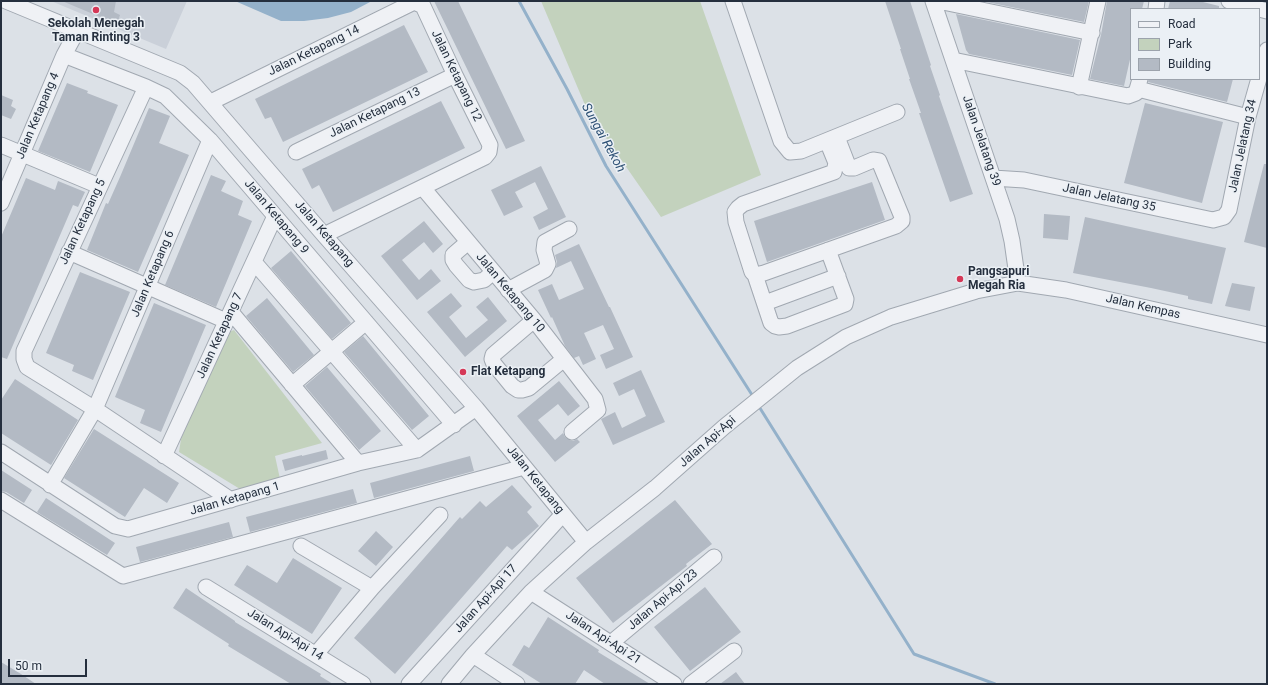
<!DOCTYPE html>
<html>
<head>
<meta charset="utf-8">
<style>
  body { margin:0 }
  #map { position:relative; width:1268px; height:685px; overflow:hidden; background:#dce1e7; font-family:Roboto,sans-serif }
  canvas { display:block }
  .frame { position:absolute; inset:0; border:2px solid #252f3e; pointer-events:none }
  .legend { position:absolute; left:1130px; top:8px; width:130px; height:72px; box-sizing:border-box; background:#ebf0f5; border:1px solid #9ca3ac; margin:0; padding:5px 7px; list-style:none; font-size:12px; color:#252f3e }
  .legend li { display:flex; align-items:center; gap:8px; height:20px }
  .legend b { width:20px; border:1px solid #9ca3ac }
  .scale { position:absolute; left:8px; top:659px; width:79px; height:18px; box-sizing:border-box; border:2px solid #252f3e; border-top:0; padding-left:5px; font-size:12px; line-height:14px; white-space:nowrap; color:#252f3e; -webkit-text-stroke:3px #ebf0f5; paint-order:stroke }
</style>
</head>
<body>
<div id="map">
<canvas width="1268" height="685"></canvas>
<div class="frame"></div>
<ul class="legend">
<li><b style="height:5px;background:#eff1f5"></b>Road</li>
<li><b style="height:11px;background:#c3d2bd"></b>Park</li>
<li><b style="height:11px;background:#b3bac4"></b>Building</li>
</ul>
<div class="scale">50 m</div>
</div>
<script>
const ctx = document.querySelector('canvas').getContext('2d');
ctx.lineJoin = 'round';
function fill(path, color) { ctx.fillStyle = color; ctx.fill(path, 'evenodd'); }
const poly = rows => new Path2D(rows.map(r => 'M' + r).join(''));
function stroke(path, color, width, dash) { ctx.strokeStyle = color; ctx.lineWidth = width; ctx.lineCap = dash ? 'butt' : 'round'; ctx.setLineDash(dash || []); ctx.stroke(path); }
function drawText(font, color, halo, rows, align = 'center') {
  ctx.font = font + ' Roboto,sans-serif'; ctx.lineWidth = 3; ctx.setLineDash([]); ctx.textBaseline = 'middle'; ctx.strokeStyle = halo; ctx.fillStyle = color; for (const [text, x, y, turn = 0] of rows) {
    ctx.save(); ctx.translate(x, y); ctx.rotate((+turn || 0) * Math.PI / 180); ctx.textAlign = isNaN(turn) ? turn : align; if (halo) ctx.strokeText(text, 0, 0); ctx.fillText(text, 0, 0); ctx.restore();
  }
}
fill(poly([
  [51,1,187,1,166,49]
]), '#cad0d9');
fill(poly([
  [541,1,700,1,761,175,661,217,588,112],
  [234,330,322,443,275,456,280,479,240,489,179,452,181,439,224,334]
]), '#c3d2bd');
fill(poly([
  [235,1,372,1,351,12,328,18,304,21,281,21]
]), '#94b1ca');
stroke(poly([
  [519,1,567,89,606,166,754,398],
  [758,405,914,654,995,684]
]), '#94b1ca', 3);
fill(poly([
  [62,1,116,1,114,12,120,15,117,24],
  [434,1,458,1,525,141,506,149],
  [885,1,910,1,931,65,930,66,940,95,939,96,973,194,950,202,919,113,921,113,909,79,910,79,900,49,901,49],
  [982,1,1089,1,1084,22],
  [1107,1,1144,1,1142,9,1131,9,1131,55,1124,86,1090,79,1101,35],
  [1170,1,1199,1,1219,6,1219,9,1168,9],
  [956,14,1080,40,1072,75,969,54,966,50],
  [404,25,428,72,283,142,271,117,265,119,255,99],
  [1149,79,1233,79,1227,102,1148,82],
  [67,83,88,91,87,93,118,105,90,172,38,151],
  [1,95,13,100,11,106,16,109,11,119,1,115],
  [441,101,465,148,333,212,319,185,312,189,302,169],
  [1145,103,1223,122,1202,203,1124,183],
  [149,108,170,116,159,143,189,155,138,272,87,250,106,203,108,204,120,177],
  [1264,164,1267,164,1267,248,1244,242],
  [541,166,566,217,539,230,533,217,548,209,535,182,515,192,523,207,504,216,491,190],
  [211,175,226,181,221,191,243,201,238,215,252,221,216,307,165,285],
  [26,178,55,190,58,181,85,192,78,207,73,205,7,359,1,357,1,237],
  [872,182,885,220,767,262,754,221],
  [1044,214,1070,216,1068,240,1043,238],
  [1085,217,1226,248,1212,304,1188,299,1188,296,1151,288,1073,273],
  [424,221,443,244,433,253,424,242,402,260,419,280,431,269,441,281,417,300,381,256],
  [579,244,609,307,610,307,633,357,606,369,600,355,614,349,603,325,584,333,596,359,583,365,579,356,574,358,565,346,552,317,551,318,538,290,552,284,559,300,584,289,571,261,556,268,557,262,555,255],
  [291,251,351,323,332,339,271,268],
  [80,272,130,292,93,380,72,371,74,365,46,353],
  [1232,283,1255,287,1250,311,1225,306],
  [451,293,462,306,449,317,466,338,488,320,476,307,488,297,507,321,465,357,427,312],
  [267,298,314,355,293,372,246,316],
  [154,303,206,325,161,432,140,423,145,410,115,397],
  [363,336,429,416,412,430,344,352],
  [327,367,381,431,359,450,305,386],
  [641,370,665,422,613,445,601,419,615,412,622,428,646,416,634,389,619,396,613,383],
  [15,379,78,420,51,465,1,433,1,400],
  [559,381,580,406,568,416,558,404,538,420,555,440,563,433,565,437,569,440,573,441,577,439,580,442,555,462,517,416],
  [94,429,179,483,167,503,144,488,125,517,64,478],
  [326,450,328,459,285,471,282,460,302,455,302,456],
  [470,456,474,471,374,498,370,483],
  [1,470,32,490,24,503,6,492,1,491],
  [512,485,532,507,527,512,539,526,512,550,507,546,395,674,354,638,460,517,462,519,480,501,486,507],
  [353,489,357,503,250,532,246,517],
  [46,498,115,543,107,555,37,512],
  [675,500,712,544,686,564,687,566,613,623,576,578],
  [229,522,233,537,140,562,136,547],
  [376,531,393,547,376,566,358,551],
  [293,558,342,588,312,634,234,585,247,565,277,583],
  [705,587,741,632,690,671,654,627],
  [186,588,235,621,235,622,321,674,320,676,333,684,291,684,228,646,229,644,173,608],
  [548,617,599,650,598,652,650,684,605,684,584,670,575,684,542,684,512,665,524,645,529,648],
  [1,662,21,674,36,684,1,684],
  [736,672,745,684,720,684]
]), '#b3bac4');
const minor = poly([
  [6,1,180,73,193,83,324,235,476,408,586,542],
  [733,1,781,141,790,152,801,151,897,112],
  [933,1,1007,219,1012,241,1018,283],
  [938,1,1092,33],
  [1229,1,1267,11],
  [1156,9,1157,1],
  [64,55,146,87,165,96,210,140,454,425],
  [953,60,1128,96,1136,93,1140,79],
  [146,87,24,351,24,359,27,367,95,409,231,500],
  [1079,87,1098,1],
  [1138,89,1248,117],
  [211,102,414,2,423,6,455,75,490,145,489,152,485,157,324,235],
  [827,141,836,163,834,172,743,204,738,208,735,212,736,222,752,272,755,275,764,273,896,226,902,221,902,217,879,161,873,160,854,168,849,168,837,137],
  [1,145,99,186],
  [296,152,455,75],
  [993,178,1024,180,1213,220,1224,217,1229,210,1248,117,1267,50],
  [423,188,534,320,595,399,598,410,572,432],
  [1,203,64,55,77,31],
  [468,242,453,255,453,260,456,265,469,280,474,282,484,280,493,272],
  [69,252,226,321],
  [254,262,417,450],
  [755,275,771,323,775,326,779,327,787,326,845,304,846,299,828,250],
  [508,290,545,270,548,264,544,250,545,242,569,229],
  [765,303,838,276],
  [231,312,358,463],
  [534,320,493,355,492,359,494,364,512,386,518,390,522,390,529,388,564,359],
  [292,385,366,322],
  [1,452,115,526,128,529,358,463,417,450,476,408],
  [164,456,275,216],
  [50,485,95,409,210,140],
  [1,500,123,576,524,467],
  [301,546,372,588],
  [206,587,363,684],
  [531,592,674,684],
  [611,643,714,557],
  [316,654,372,588,440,515],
  [473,655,517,684],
  [409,684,563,514],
  [449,684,473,655,531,592,586,542,655,488,724,427,797,368,846,337,891,317,976,291,1018,283,1066,290,1267,335],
  [691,684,734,651]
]);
stroke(minor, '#a1a8b1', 17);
stroke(minor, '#eff1f5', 15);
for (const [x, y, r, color] of [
  [96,10,4,"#d53857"],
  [960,279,4,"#d53857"],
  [463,372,4,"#d53857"]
]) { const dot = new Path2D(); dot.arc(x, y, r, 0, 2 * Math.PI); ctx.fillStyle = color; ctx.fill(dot); stroke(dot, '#ebf0f5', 1.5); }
drawText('bold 12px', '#252f3e', '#ebf0f5', [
  ["Sekolah Menegah",96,24,"center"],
  ["Taman Rinting 3",96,38,"center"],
  ["Pangsapuri",968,272],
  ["Megah Ria",968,286],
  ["Flat Ketapang",471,372]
], 'left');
drawText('12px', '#252f3e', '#ebf0f5', [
  ["Jalan Ketapang 14",314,51,-26],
  ["Jalan Ketapang 12",456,76,64],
  ["Jalan Ketapang 13",375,113,-26],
  ["Jalan Ketapang 4",38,116,-67],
  ["Jalan Jelatang 39",981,141,71],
  ["Jalan Jelatang 34",1243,146,-78],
  ["Jalan Jelatang 35",1109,198,12],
  ["Jalan Ketapang 9",276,217,50],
  ["Jalan Ketapang 5",83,222,-65],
  ["Jalan Ketapang",324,234,49],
  ["Jalan Ketapang 6",153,274,-67],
  ["Jalan Ketapang 10",510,293,50],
  ["Jalan Kempas",1143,307,13],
  ["Jalan Ketapang 7",220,336,-65],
  ["Jalan Api-Api",708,442,-41],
  ["Jalan Ketapang",535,480,51],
  ["Jalan Ketapang 1",235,499,-16],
  ["Jalan Api-Api 17",486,599,-48],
  ["Jalan Api-Api 23",663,600,-40],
  ["Jalan Api-Api 14",285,635,32],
  ["Jalan Api-Api 21",603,638,33]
]);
drawText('italic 13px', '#2d5074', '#ebf0f5', [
  ["Sungai Rekoh",603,138,61]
]);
</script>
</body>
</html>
